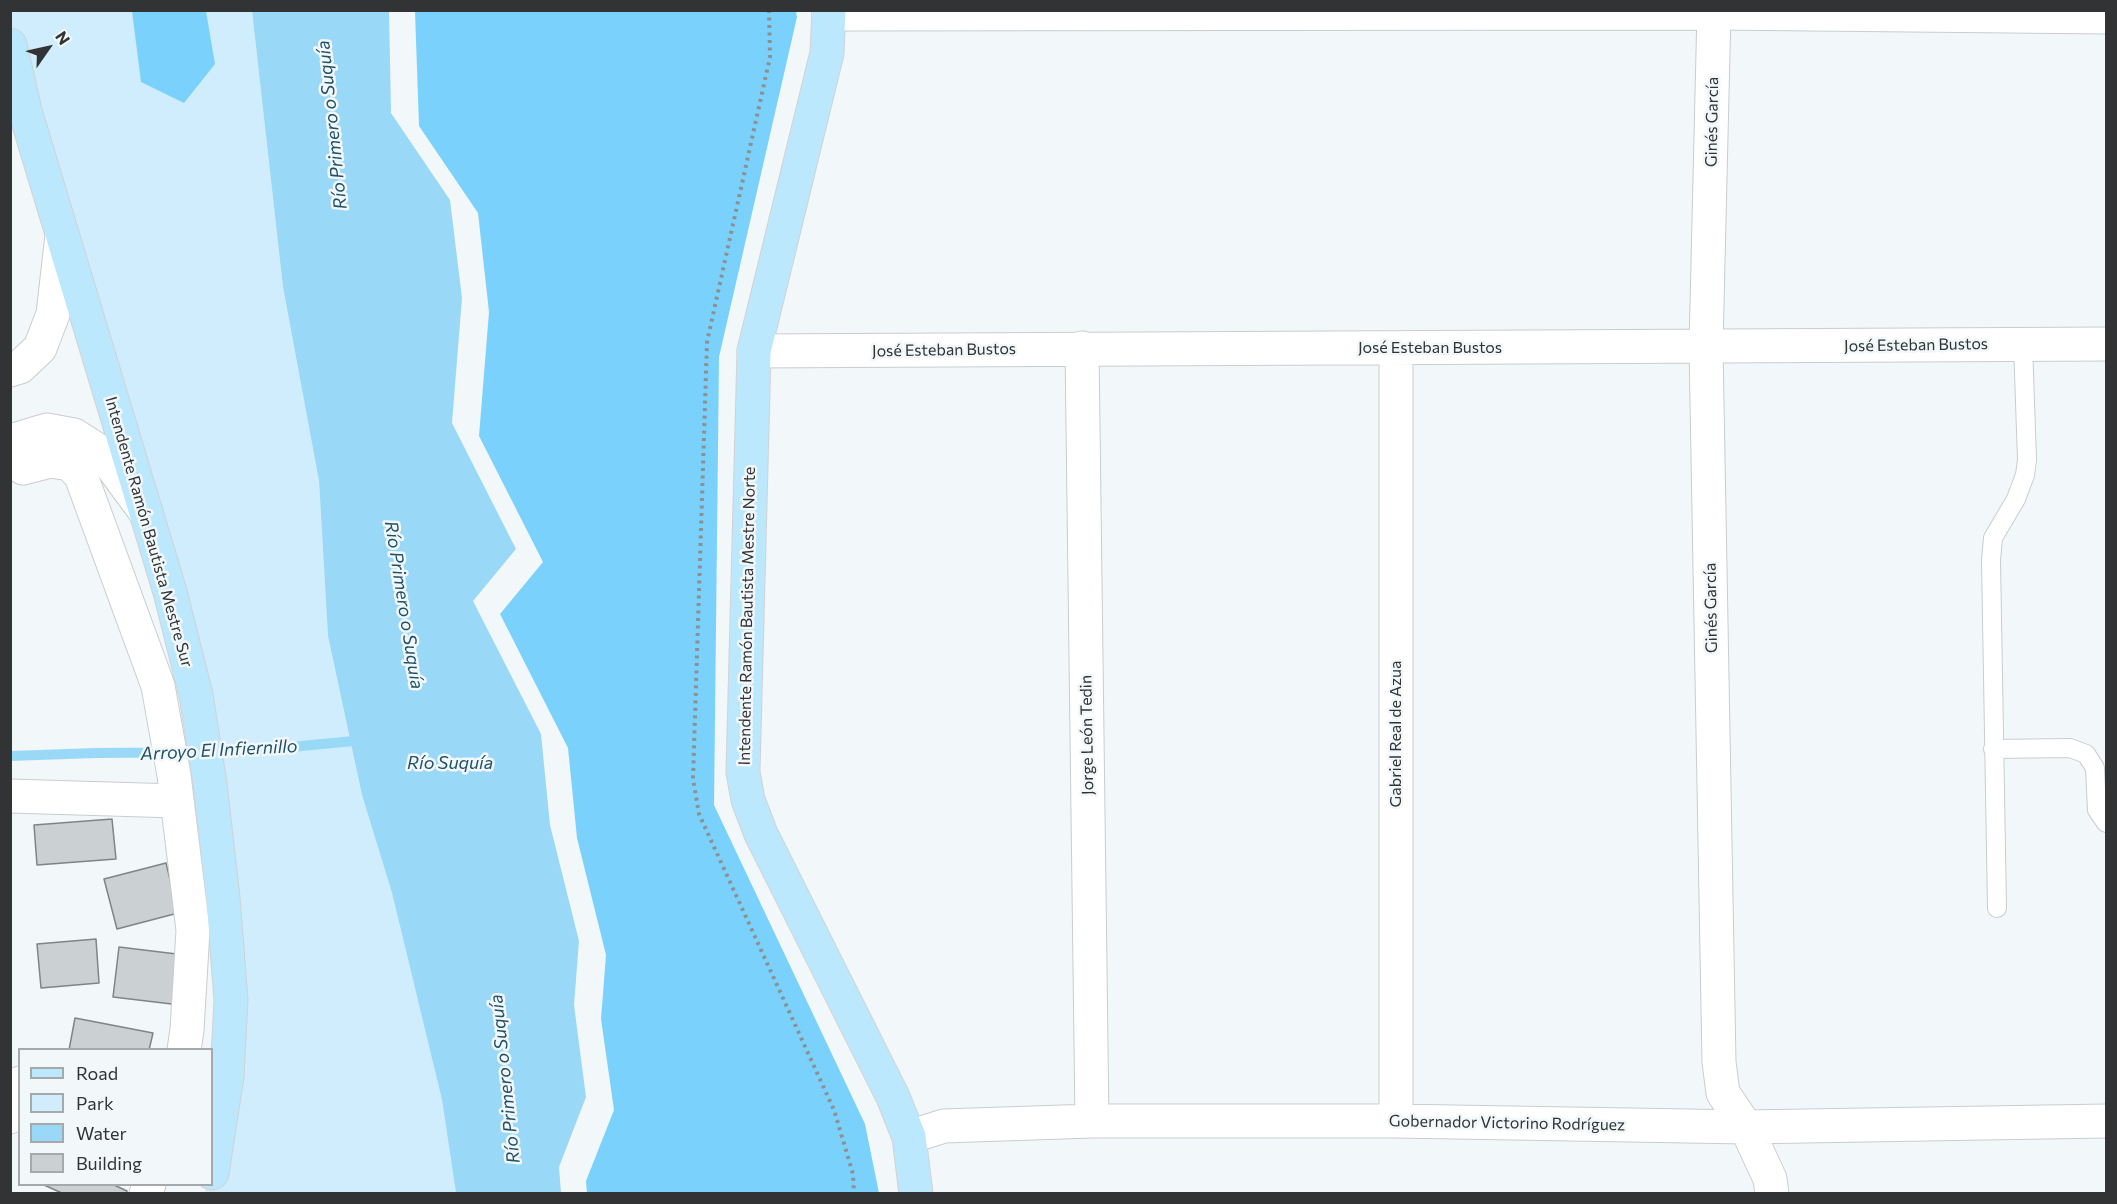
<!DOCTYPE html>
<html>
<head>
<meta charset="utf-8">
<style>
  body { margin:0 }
  #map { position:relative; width:2117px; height:1204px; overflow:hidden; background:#f2f7fa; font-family:Commissioner,sans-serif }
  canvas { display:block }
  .frame { position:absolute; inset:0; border:12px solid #313334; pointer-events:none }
  .legend { position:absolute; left:18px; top:1048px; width:195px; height:138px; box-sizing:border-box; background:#f2f7fa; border:2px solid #a5a9ab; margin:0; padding:8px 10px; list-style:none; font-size:18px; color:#313334 }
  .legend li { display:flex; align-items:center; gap:12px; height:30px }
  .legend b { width:30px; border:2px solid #a5a9ab }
  .north { position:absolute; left:18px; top:18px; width:60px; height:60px; -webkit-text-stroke:4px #f2f7fa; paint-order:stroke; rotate:56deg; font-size:16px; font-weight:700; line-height:24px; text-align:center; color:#313334 }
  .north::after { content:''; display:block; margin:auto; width:21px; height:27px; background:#313334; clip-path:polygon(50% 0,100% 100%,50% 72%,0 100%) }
</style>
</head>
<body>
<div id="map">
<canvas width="2117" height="1204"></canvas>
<div class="frame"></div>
<ul class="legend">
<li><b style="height:8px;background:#bce8fd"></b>Road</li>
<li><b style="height:16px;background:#cfedfc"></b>Park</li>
<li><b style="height:16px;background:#9ad8f8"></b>Water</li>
<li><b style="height:16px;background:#cbd0d2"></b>Building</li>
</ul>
<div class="north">N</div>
</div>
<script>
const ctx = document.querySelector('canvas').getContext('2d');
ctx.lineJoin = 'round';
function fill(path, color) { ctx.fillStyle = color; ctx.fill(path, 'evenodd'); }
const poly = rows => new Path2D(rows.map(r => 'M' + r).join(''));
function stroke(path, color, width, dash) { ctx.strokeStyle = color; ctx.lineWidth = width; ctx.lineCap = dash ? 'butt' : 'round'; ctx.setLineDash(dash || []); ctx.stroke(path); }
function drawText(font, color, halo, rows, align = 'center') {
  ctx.font = font + ' Commissioner,sans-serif'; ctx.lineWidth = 5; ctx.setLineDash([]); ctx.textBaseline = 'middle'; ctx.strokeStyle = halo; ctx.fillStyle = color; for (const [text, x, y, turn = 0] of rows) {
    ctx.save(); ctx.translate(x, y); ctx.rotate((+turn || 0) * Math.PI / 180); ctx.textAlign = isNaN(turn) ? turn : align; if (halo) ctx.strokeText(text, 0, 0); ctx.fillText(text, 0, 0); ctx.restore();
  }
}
fill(poly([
  [10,11,252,11,283,287,319,481,328,636,362,795,392,893,442,1100,456,1193,205,1193,227,1076,210,784,11,45]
]), '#cfedfc');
fill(poly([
  [132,11,206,11,215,64,184,103,141,82],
  [415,11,796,11,797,17,719,357,714,805,865,1124,879,1193,587,1193,586,1181,614,1110,601,1019,606,955,577,838,568,748,500,614,543,562,479,436,489,312,478,213,419,126]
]), '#7ad2fc');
fill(poly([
  [252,11,389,11,391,113,450,200,462,298,452,423,516,549,473,601,541,734,550,825,579,941,574,1005,586,1097,559,1167,561,1193,456,1193,442,1100,392,893,362,795,328,636,319,481,283,287]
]), '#9ad8f8');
stroke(poly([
  [10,756,96,753,239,752,364,740]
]), '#9ad8f8', 10);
const building = poly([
  [112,819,116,859,37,865,34,825,112,819],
  [166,863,178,913,117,929,104,879,166,863],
  [96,939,99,983,41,988,37,944,96,939],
  [119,947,185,955,180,1005,113,997,119,947],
  [75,1018,153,1033,149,1050,69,1050,75,1018],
  [112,1184,127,1191,126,1194,64,1194,44,1185,112,1184]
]);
fill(building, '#cbd0d2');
stroke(building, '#808487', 1.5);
const service = poly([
  [1993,749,2070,748,2086,754,2095,768,2097,810,2106,823],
  [1997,908,1991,560,1993,538,2016,499,2025,475,2027,460,2023,344]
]);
const minor = poly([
  [1714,10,1706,347,1719,1062,1723,1093,1746,1127,1770,1179,1772,1194],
  [829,14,1714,13,2106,17],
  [1082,348,1092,1121],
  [1396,348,1396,1121],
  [754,351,2106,344],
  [10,370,20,367,40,348,53,314,62,235],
  [10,441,47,430,74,435,102,453,144,510],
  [10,459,23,468,50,461,70,464,81,476,158,686,174,775,193,930,187,1030,184,1050],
  [10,796,177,801],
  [10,1117,20,1083],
  [909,1137,944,1126,1092,1121,1396,1121,1746,1127,2106,1121],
  [146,1194,149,1184]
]);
const primary = poly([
  [829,10,827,53,754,351,743,772,748,800,761,834,893,1097,909,1137,916,1194],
  [10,45,25,111,170,592,196,695,210,784,223,898,231,1000,227,1076,212,1173]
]);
stroke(service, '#c8cdd0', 20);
stroke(minor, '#c8cdd0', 35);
stroke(primary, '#d2d2d2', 35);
stroke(poly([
  [769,10,770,57,707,342,693,779,699,814,834,1110,853,1174,854,1194]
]), '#8d9092', 4, [3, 4.5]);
stroke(service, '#fff', 18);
stroke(minor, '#fff', 33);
stroke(primary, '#bce8fd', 33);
drawText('16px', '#313334', '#f2f7fa', [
  ["Ginés García",1712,122,-89],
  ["José Esteban Bustos",1916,345,-1],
  ["José Esteban Bustos",1430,348],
  ["José Esteban Bustos",944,350,-1],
  ["Intendente Ramón Bautista Mestre Sur",149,532,74],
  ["Ginés García",1711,608,-91],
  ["Intendente Ramón Bautista Mestre Norte",747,616,-89],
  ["Gabriel Real de Azua",1396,734,-90],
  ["Jorge León Tedin",1087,735,-91],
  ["Gobernador Victorino Rodríguez",1507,1123,1]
]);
drawText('italic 18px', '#205167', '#f2f7fa', [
  ["Río Primero o Suquía",332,125,-96],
  ["Río Primero o Suquía",404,605,81],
  ["Arroyo El Infiernillo",219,750,-3],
  ["Río Suquía",450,763],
  ["Río Primero o Suquía",505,1079,-96]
]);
</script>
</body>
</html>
